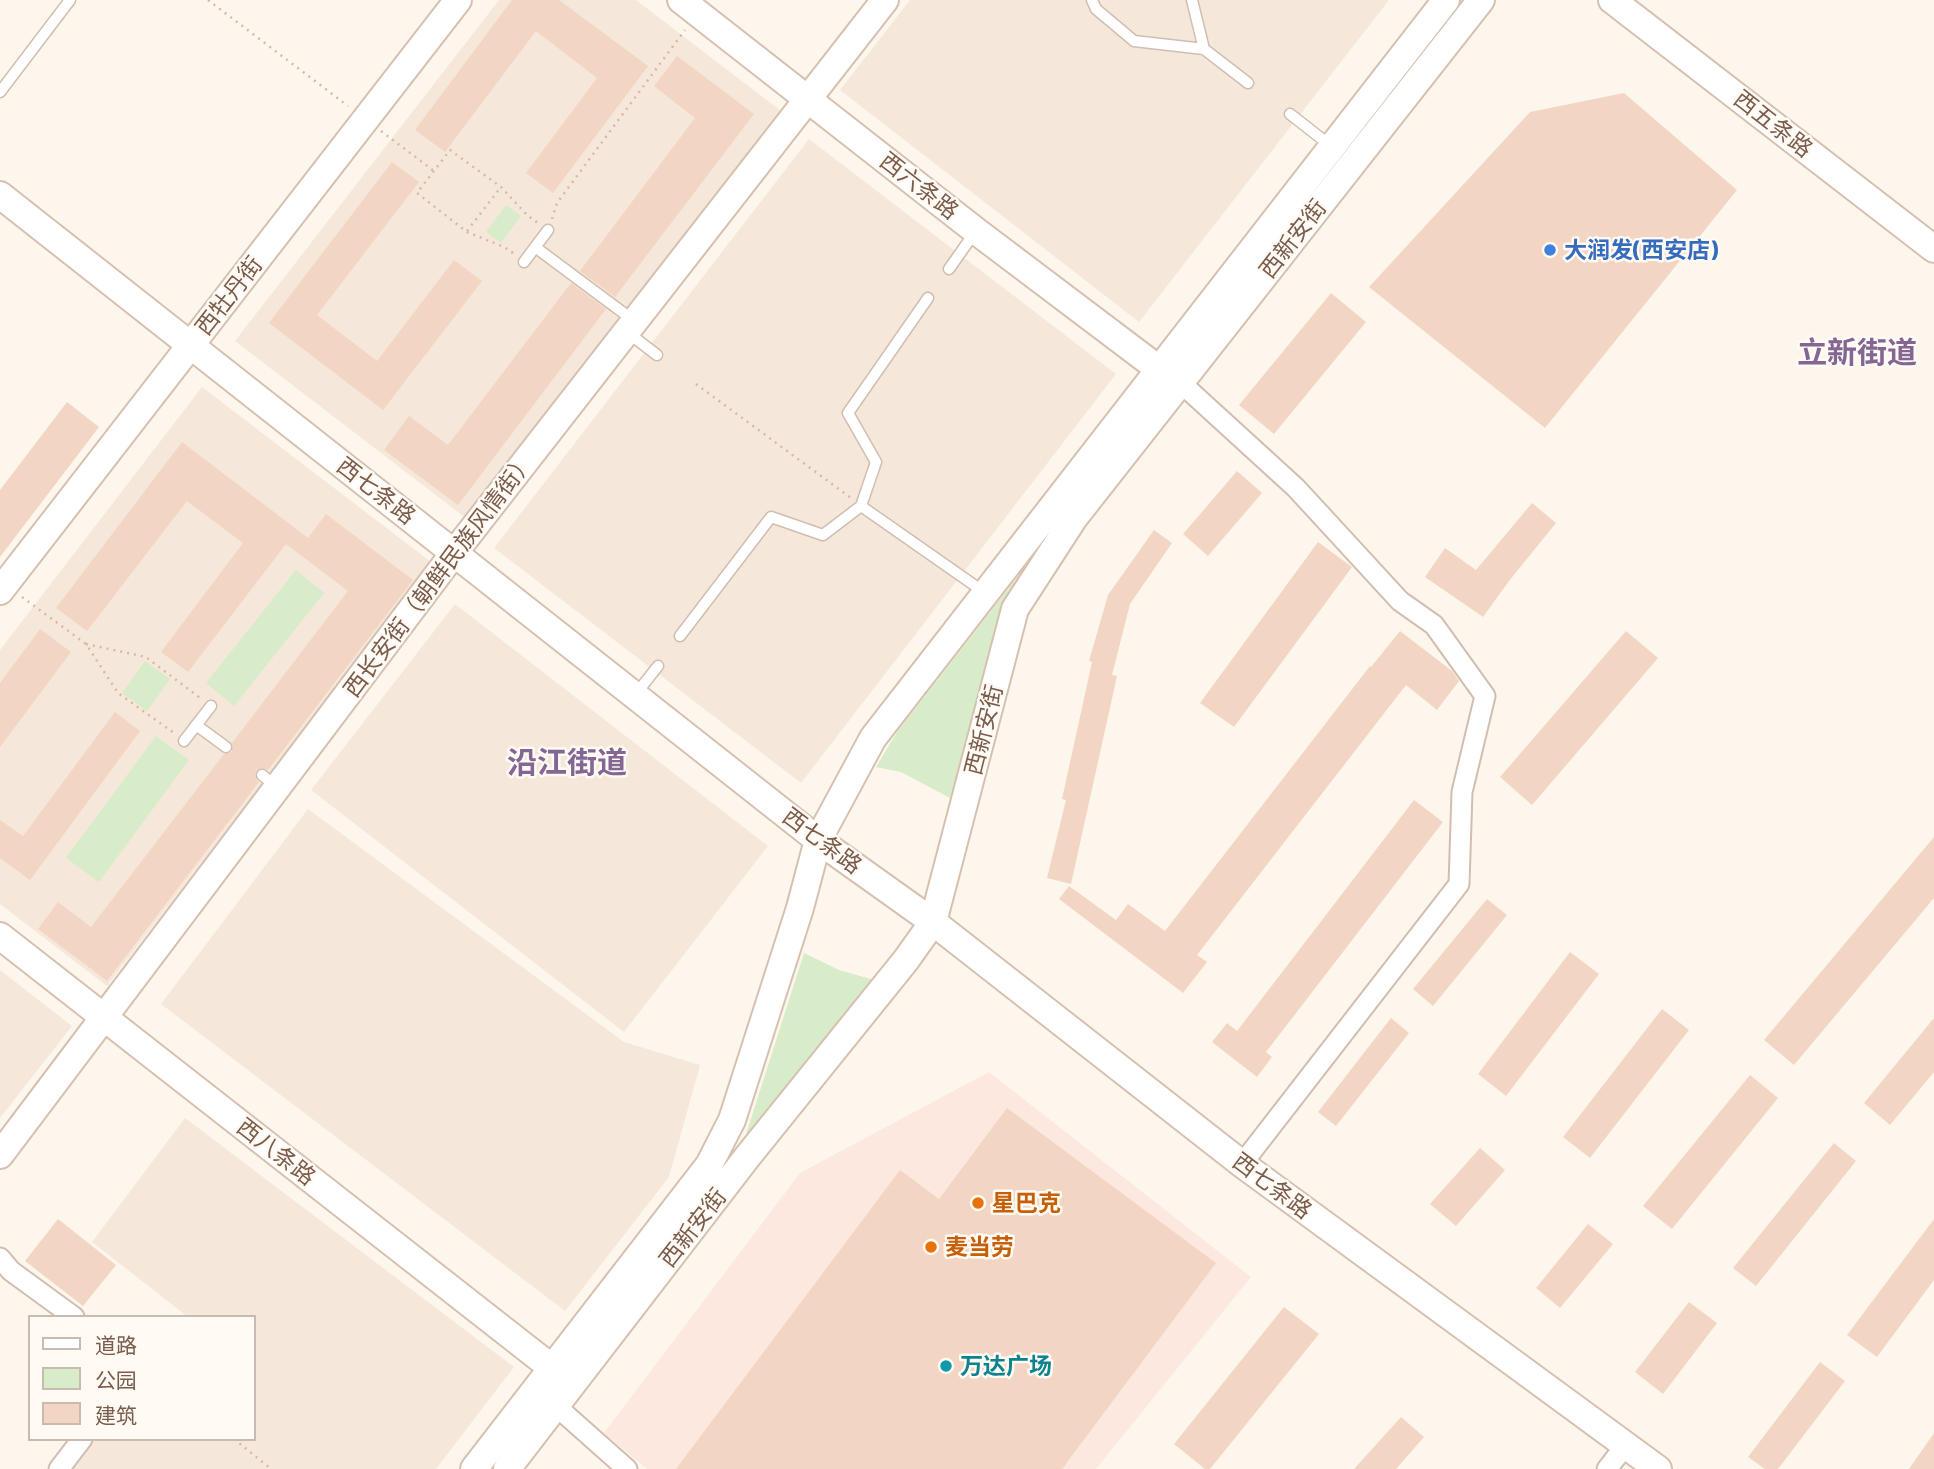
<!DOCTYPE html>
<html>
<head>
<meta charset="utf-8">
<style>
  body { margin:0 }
  #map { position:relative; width:1934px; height:1469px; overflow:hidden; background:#fdf6ec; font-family:Barlow,"Noto Sans SC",sans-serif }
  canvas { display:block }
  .legend { position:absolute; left:28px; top:1315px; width:228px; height:126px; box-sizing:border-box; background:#fffaf3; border:2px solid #cabbb1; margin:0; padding:9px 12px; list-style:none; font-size:21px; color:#7a5c4d }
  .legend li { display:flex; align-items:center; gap:14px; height:35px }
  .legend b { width:35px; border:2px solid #cabbb1 }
</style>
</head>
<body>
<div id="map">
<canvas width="1934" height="1469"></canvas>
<ul class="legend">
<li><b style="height:9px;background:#fff"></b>道路</li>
<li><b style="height:19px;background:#d8ecc9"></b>公园</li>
<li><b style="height:19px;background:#f3d5c3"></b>建筑</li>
</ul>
</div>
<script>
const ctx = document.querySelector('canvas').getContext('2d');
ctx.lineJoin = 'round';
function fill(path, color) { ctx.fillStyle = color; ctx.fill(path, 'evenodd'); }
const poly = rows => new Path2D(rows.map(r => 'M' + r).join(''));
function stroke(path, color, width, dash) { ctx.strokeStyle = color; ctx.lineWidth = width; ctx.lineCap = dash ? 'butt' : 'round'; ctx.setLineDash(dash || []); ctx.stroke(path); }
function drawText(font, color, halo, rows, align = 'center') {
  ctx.font = font + ' Barlow,"Noto Sans SC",sans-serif'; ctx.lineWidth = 5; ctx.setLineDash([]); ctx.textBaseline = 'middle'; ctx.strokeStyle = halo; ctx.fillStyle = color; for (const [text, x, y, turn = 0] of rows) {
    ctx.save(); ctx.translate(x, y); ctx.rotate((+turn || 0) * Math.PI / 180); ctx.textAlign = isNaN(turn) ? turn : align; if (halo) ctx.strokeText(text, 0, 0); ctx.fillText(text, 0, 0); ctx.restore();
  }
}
fill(poly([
  [499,0,636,0,781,111,467,519,235,341],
  [910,0,1389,0,1139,322,840,90],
  [809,139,1116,374,801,783,494,548],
  [202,387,431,562,107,986,0,904,0,650],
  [455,604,768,846,624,1032,311,790],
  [308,809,624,1042,700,1065,669,1177,565,1311,161,1004],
  [0,970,72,1026,0,1118],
  [185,1118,514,1367,436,1469,72,1469,95,1439,254,1439,254,1317,188,1317,92,1242]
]), '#f5e8da');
fill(poly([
  [989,1072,1251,1277,1096,1469,647,1469,604,1433,800,1173]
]), '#fde8e0');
fill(poly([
  [506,205,521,216,501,243,486,232],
  [296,570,324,593,234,706,206,683],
  [1022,571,950,798,901,772,876,767,897,732],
  [145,661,170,679,147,711,122,693],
  [156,736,189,760,99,882,66,858],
  [804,953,839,970,874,980,740,1153]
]), '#d8ecc9');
fill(poly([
  [512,0,559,0,648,66,553,193,526,173,597,78,536,31,445,152,415,130],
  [677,56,754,114,615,297,580,271,695,118,654,86],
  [1624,93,1737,190,1545,428,1369,287,1530,112],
  [392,162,419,182,317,315,377,361,454,260,482,281,383,410,269,323],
  [571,283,606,309,458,505,384,450,409,416,448,445],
  [1331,293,1366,322,1274,434,1239,405],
  [67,402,99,427,0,557,0,490],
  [182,442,308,538,326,514,413,580,268,770,262,768,256,771,255,777,259,782,107,981,38,929,58,902,91,927,224,754,232,752,232,743,348,591,286,544,188,672,161,652,243,543,187,501,87,631,56,608],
  [1237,471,1262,493,1208,556,1183,534],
  [1532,503,1556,523,1509,581,1483,617,1425,577,1445,548,1476,570],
  [1154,530,1172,543,1130,604,1112,675,1117,676,1071,884,1047,878,1066,800,1062,799,1092,662,1089,661,1108,595],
  [1318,542,1352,567,1234,727,1200,703],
  [40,629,71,652,0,747,0,683],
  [1400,631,1452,671,1459,681,1437,710,1406,685,1197,955,1207,962,1183,993,1059,899,1069,886,1116,920,1128,904,1165,931,1370,666,1371,667],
  [1626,631,1658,658,1532,805,1500,777],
  [115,712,140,731,30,880,0,858,0,820,23,836],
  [1414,800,1443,822,1266,1052,1272,1057,1257,1077,1212,1042,1227,1023,1237,1031],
  [1934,837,1934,898,1794,1065,1764,1040],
  [1487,899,1507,915,1433,1006,1413,989],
  [1570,952,1599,974,1506,1096,1478,1074],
  [1662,1009,1689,1030,1590,1158,1563,1137],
  [1391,1018,1409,1033,1336,1126,1318,1112],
  [1934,1018,1934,1072,1890,1125,1864,1103],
  [1750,1075,1778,1098,1672,1229,1643,1206],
  [1007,1108,1216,1263,1062,1469,676,1469,900,1170,939,1199],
  [1834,1143,1856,1161,1756,1286,1733,1268],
  [1480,1148,1505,1170,1456,1226,1430,1204],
  [58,1219,116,1265,83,1306,25,1261],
  [1934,1219,1934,1280,1877,1357,1847,1335],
  [1588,1224,1613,1244,1560,1308,1536,1288],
  [1689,1302,1717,1323,1663,1394,1635,1372],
  [1284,1307,1319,1334,1210,1469,1205,1469,1174,1444],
  [1820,1362,1845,1381,1778,1469,1765,1469,1748,1457],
  [1401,1417,1424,1437,1396,1469,1354,1469],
  [1934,1433,1934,1469,1909,1469]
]), '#f3d5c3');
const lane = poly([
  [1092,0,1096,9,1134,41,1204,49,1248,83],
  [1192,0,1204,49],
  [0,92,70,0],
  [1290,114,1331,146],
  [535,247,633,320],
  [524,262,548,230],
  [949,269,975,232],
  [627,332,657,355],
  [861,506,984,592],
  [680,636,771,517,823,535,861,506,876,462,848,413,928,298],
  [635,695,658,666],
  [196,725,226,747],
  [184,741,211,706],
  [262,775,277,787]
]);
const street = poly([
  [1169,376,1181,383,1296,488,1400,601,1434,625,1485,696,1462,792,1459,884,1242,1164],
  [0,1258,11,1271,74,1317],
  [556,1406,627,1469],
  [59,1469,82,1439],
  [1607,1469,1625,1446]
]);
const secondary = poly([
  [681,0,976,231,1160,370],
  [1612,0,1934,249],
  [0,195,818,840,933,922,1242,1164,1658,1469],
  [0,591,458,0],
  [0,936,552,1368],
  [0,1155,454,553,885,0],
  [474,1469,709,1165,732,1120,800,908,818,840,873,738,1446,0],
  [507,1469,748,1156,906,960,933,922,1015,609,1074,518,1481,0]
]);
stroke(lane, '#d1beb0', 13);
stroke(street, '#d1beb0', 23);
stroke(secondary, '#d6c0b0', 30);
stroke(poly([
  [208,0,348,106],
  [381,131,434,171],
  [552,219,557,203,685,30],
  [467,231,501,187],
  [513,253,504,247,467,232,417,193,450,150,501,187,527,215,538,223],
  [696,384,851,498],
  [22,597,86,644,118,693,174,733],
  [86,644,146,657,200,698],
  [234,1439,271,1469]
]), '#d9b8a5', 2.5, [2, 5]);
stroke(lane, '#fff', 10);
stroke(street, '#fff', 19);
stroke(secondary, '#fff', 26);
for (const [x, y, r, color] of [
  [1550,250,7,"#3f7fe0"],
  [978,1203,7,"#e8710a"],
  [931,1247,7,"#e8710a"],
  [946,1366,7,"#0f9aa8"]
]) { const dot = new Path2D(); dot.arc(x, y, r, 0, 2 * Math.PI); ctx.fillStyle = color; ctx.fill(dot); stroke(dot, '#fffaf3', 2.5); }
drawText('23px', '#7a5c4d', '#fffaf3', [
  ["西五条路",1773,124,38],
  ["西六条路",919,186,38],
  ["西新安街",1293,239,-52],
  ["西牡丹街",229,296,-52],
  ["西七条路",376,491,38],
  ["西长安街（朝鲜民族风情街）",439,575,-53],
  ["西新安街",984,730,-76],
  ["西七条路",822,841,37],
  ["西八条路",276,1152,38],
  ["西七条路",1272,1186,37],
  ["西新安街",693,1228,-52]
]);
drawText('bold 23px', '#366cbe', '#fffaf3', [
  ["大润发(西安店)",1564,250]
], 'left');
drawText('bold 23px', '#c56008', '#fffaf3', [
  ["星巴克",992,1203],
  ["麦当劳",945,1247]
], 'left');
drawText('bold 23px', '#0d838f', '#fffaf3', [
  ["万达广场",960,1366]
], 'left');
drawText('bold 30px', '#846695', '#fffaf3', [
  ["立新街道",1857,353],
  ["沿江街道",567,763]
]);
</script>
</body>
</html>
